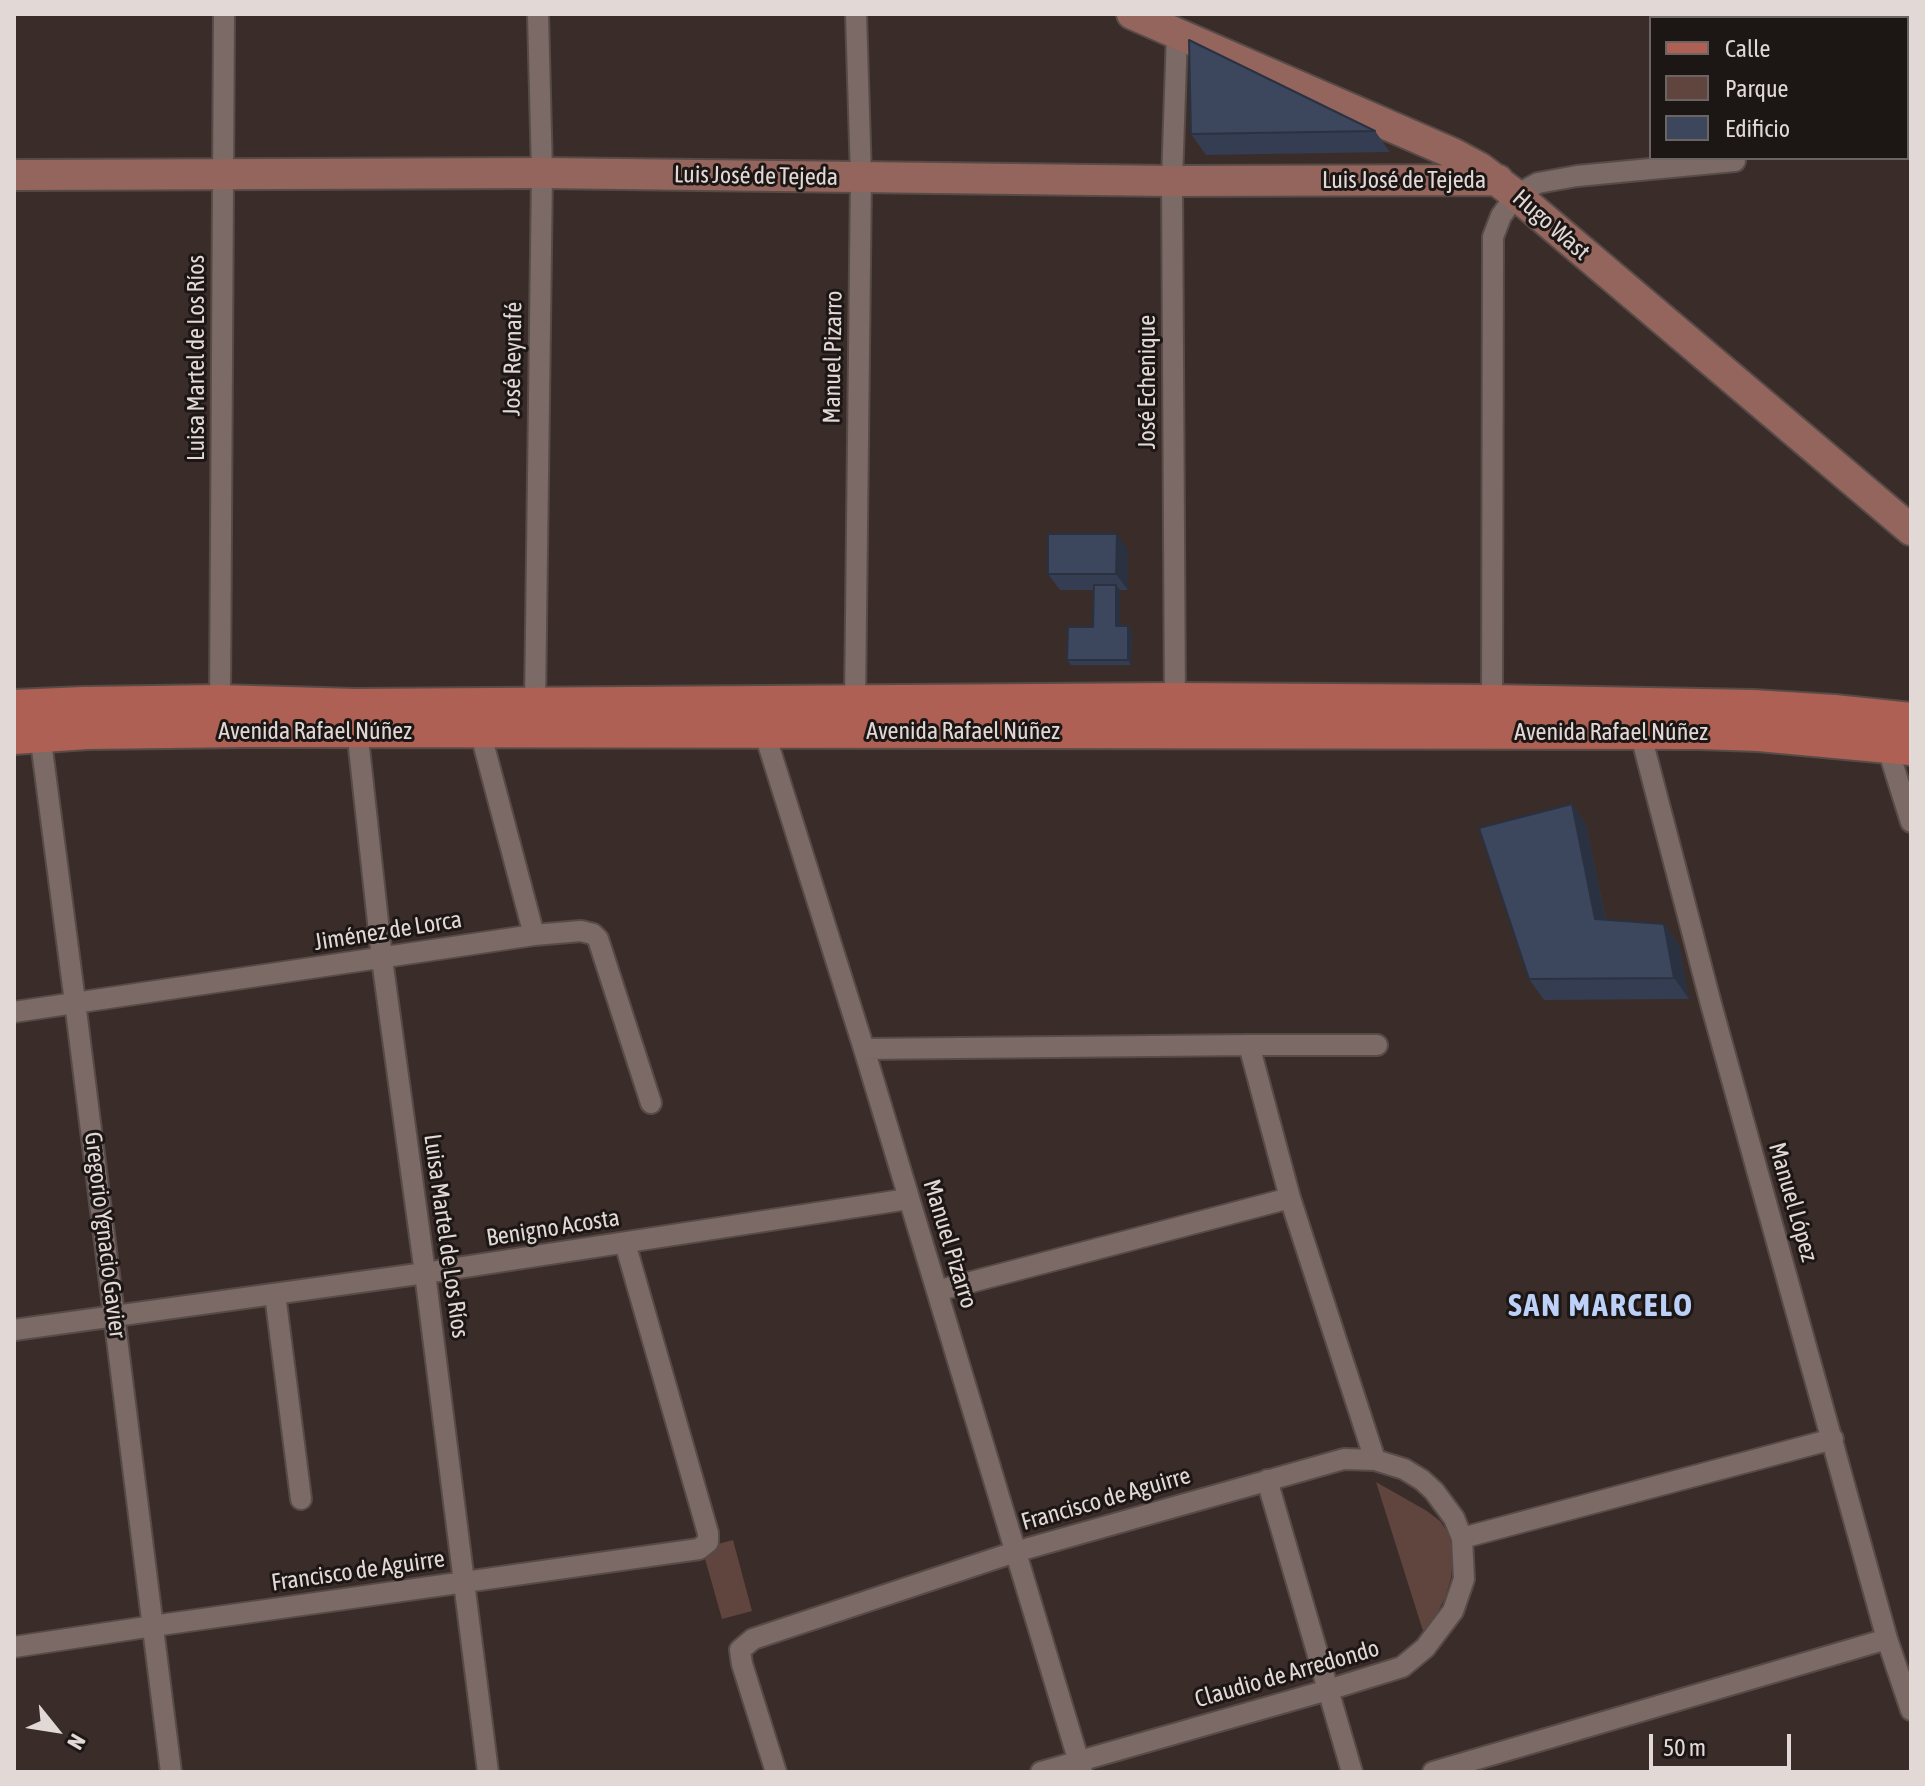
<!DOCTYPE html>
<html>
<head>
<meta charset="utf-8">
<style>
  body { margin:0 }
  #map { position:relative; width:1925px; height:1786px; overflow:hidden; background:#3a2c29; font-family:"Asap Condensed",sans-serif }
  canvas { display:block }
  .frame { position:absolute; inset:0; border:16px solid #e2d9d7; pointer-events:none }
  .legend { position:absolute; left:1649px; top:16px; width:260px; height:144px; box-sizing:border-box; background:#1c1615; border:2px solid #6b6463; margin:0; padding:10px 14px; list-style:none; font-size:24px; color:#e2d9d7 }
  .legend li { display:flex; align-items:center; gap:16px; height:40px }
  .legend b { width:40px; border:2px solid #6b6463 }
  .north { position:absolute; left:16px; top:1690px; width:80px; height:80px; -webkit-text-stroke:6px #1c1615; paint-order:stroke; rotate:120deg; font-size:22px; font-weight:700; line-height:32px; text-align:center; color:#e2d9d7 }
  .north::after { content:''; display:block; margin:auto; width:28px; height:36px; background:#e2d9d7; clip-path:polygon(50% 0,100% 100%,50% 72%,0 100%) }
  .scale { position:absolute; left:1649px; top:1734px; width:142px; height:36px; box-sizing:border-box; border:4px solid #e2d9d7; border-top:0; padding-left:10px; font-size:24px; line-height:28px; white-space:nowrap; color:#e2d9d7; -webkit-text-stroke:6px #1c1615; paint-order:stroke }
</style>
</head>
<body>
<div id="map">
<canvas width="1925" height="1786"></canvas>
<div class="frame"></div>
<ul class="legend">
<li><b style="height:10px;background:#ae6054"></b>Calle</li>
<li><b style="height:22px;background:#60443e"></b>Parque</li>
<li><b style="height:22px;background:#3c475e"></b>Edificio</li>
</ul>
<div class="north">N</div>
<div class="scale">50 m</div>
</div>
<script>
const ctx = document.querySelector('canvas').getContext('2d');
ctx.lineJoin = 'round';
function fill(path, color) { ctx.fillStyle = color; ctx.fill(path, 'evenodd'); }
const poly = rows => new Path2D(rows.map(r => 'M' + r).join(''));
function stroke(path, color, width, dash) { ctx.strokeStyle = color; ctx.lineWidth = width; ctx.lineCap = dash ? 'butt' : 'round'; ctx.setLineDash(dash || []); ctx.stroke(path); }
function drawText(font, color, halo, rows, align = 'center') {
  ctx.font = font + ' "Asap Condensed",sans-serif'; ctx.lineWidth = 6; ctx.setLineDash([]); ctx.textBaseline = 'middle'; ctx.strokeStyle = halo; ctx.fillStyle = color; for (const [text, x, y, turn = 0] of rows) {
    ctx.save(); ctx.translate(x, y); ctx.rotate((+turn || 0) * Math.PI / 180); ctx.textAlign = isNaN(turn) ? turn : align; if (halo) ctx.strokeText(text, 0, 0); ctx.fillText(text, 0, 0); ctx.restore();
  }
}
fill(poly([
  [1765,14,1911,14,1911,67,1907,65,1907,18,1774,18],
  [1376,1482,1427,1511,1440,1521,1449,1534,1453,1554,1451,1578,1445,1598,1433,1621,1423,1631],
  [733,1540,752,1611,722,1619,702,1548]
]), '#60443e');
const minor = poly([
  [220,702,224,14],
  [855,702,861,177,856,14],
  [1492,702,1493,237,1501,216,1516,195,1538,183,1577,176,1735,161],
  [535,704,542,173,538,14],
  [1175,709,1172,181,1177,33],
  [356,720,382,959,425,1273,488,1772],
  [1642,722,1644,747,1711,1004,1887,1639,1911,1710],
  [480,731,534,935],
  [764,731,864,1049,1082,1772],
  [40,734,75,1002,171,1772],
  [1887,746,1911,822],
  [14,1012,534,935,581,931,593,934,598,939,651,1103],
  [1249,1045,1290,1198,1375,1460],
  [864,1049,1249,1045,1377,1045],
  [937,1291,1290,1198],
  [275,1294,301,1499],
  [14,1330,425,1273,908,1199],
  [1267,1480,1352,1772],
  [1462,1538,1833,1439],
  [14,1647,153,1626,699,1549,708,1542,708,1533,625,1243],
  [776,1772,742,1664,740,1650,753,1639,1015,1552,1344,1459,1375,1460,1404,1469,1422,1480,1434,1491,1454,1518,1462,1538,1464,1579,1453,1611,1425,1648,1402,1667,1328,1690,1041,1772],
  [1433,1772,1887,1639]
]);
const secondary = poly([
  [1132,14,1452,153,1480,168,1516,195,1911,530],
  [14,175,542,173,1172,181,1498,180]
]);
const primary = poly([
  [14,707,84,704,220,702,355,706,1174,700,1492,702,1753,707,1834,712,1911,720],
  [14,737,87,732,246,730,1701,732,1759,734,1911,748]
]);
stroke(minor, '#574b48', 24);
stroke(secondary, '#574b48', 34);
stroke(primary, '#574b48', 38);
stroke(minor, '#7b6a66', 20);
stroke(secondary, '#94655d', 30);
stroke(primary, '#ae6054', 34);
fill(poly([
  [1375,131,1390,152,1206,155,1191,134],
  [1128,551,1128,590,1120,590,1120,626,1128,626,1132,631,1131,665,1071,665,1067,660,1093,627,1093,590,1060,590,1048,574],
  [1572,804,1586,825,1606,919,1664,924,1679,945,1689,999,1544,1000,1529,979]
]), '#343d51');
fill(poly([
  [1117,534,1128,551,1128,590,1116,574],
  [1116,585,1120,590,1120,632,1116,626],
  [1128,626,1132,631,1131,665,1128,660],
  [1572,804,1586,825,1610,940,1595,919],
  [1664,924,1679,945,1689,999,1674,978]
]), '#2a3242');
const building = poly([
  [1189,40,1375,131,1191,134,1189,40],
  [1048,534,1117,534,1116,574,1048,574,1048,534],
  [1094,585,1116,585,1116,626,1128,626,1128,660,1067,660,1068,627,1093,627,1094,585],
  [1572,804,1595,919,1664,924,1674,978,1529,979,1479,828,1572,804]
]);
fill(building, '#3c475e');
stroke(building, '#2a3242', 2);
drawText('24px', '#e2d9d7', '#1c1615', [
  ["Luis José de Tejeda",756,176,1],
  ["Luis José de Tejeda",1404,180],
  ["Hugo Wast",1551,225,41],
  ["Manuel Pizarro",833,357,-89],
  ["Luisa Martel de Los Ríos",196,358,-90],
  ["José Reynafé",513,359,-89],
  ["José Echenique",1147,382,-90],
  ["Avenida Rafael Núñez",315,731],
  ["Avenida Rafael Núñez",963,731],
  ["Avenida Rafael Núñez",1611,732],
  ["Jiménez de Lorca",388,931,-9],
  ["Manuel López",1793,1202,74],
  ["Benigno Acosta",553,1228,-9],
  ["Gregorio Ygnacio Gavier",105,1235,83],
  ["Luisa Martel de Los Ríos",446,1236,82],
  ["Manuel Pizarro",950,1244,73],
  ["Francisco de Aguirre",1106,1499,-16],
  ["Francisco de Aguirre",358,1571,-8],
  ["Claudio de Arredondo",1287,1674,-16]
]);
ctx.letterSpacing = '2px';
drawText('bold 32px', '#bcd0f8', '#1c1615', [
  ["SAN MARCELO",1601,1306]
]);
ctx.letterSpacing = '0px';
</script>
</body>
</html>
